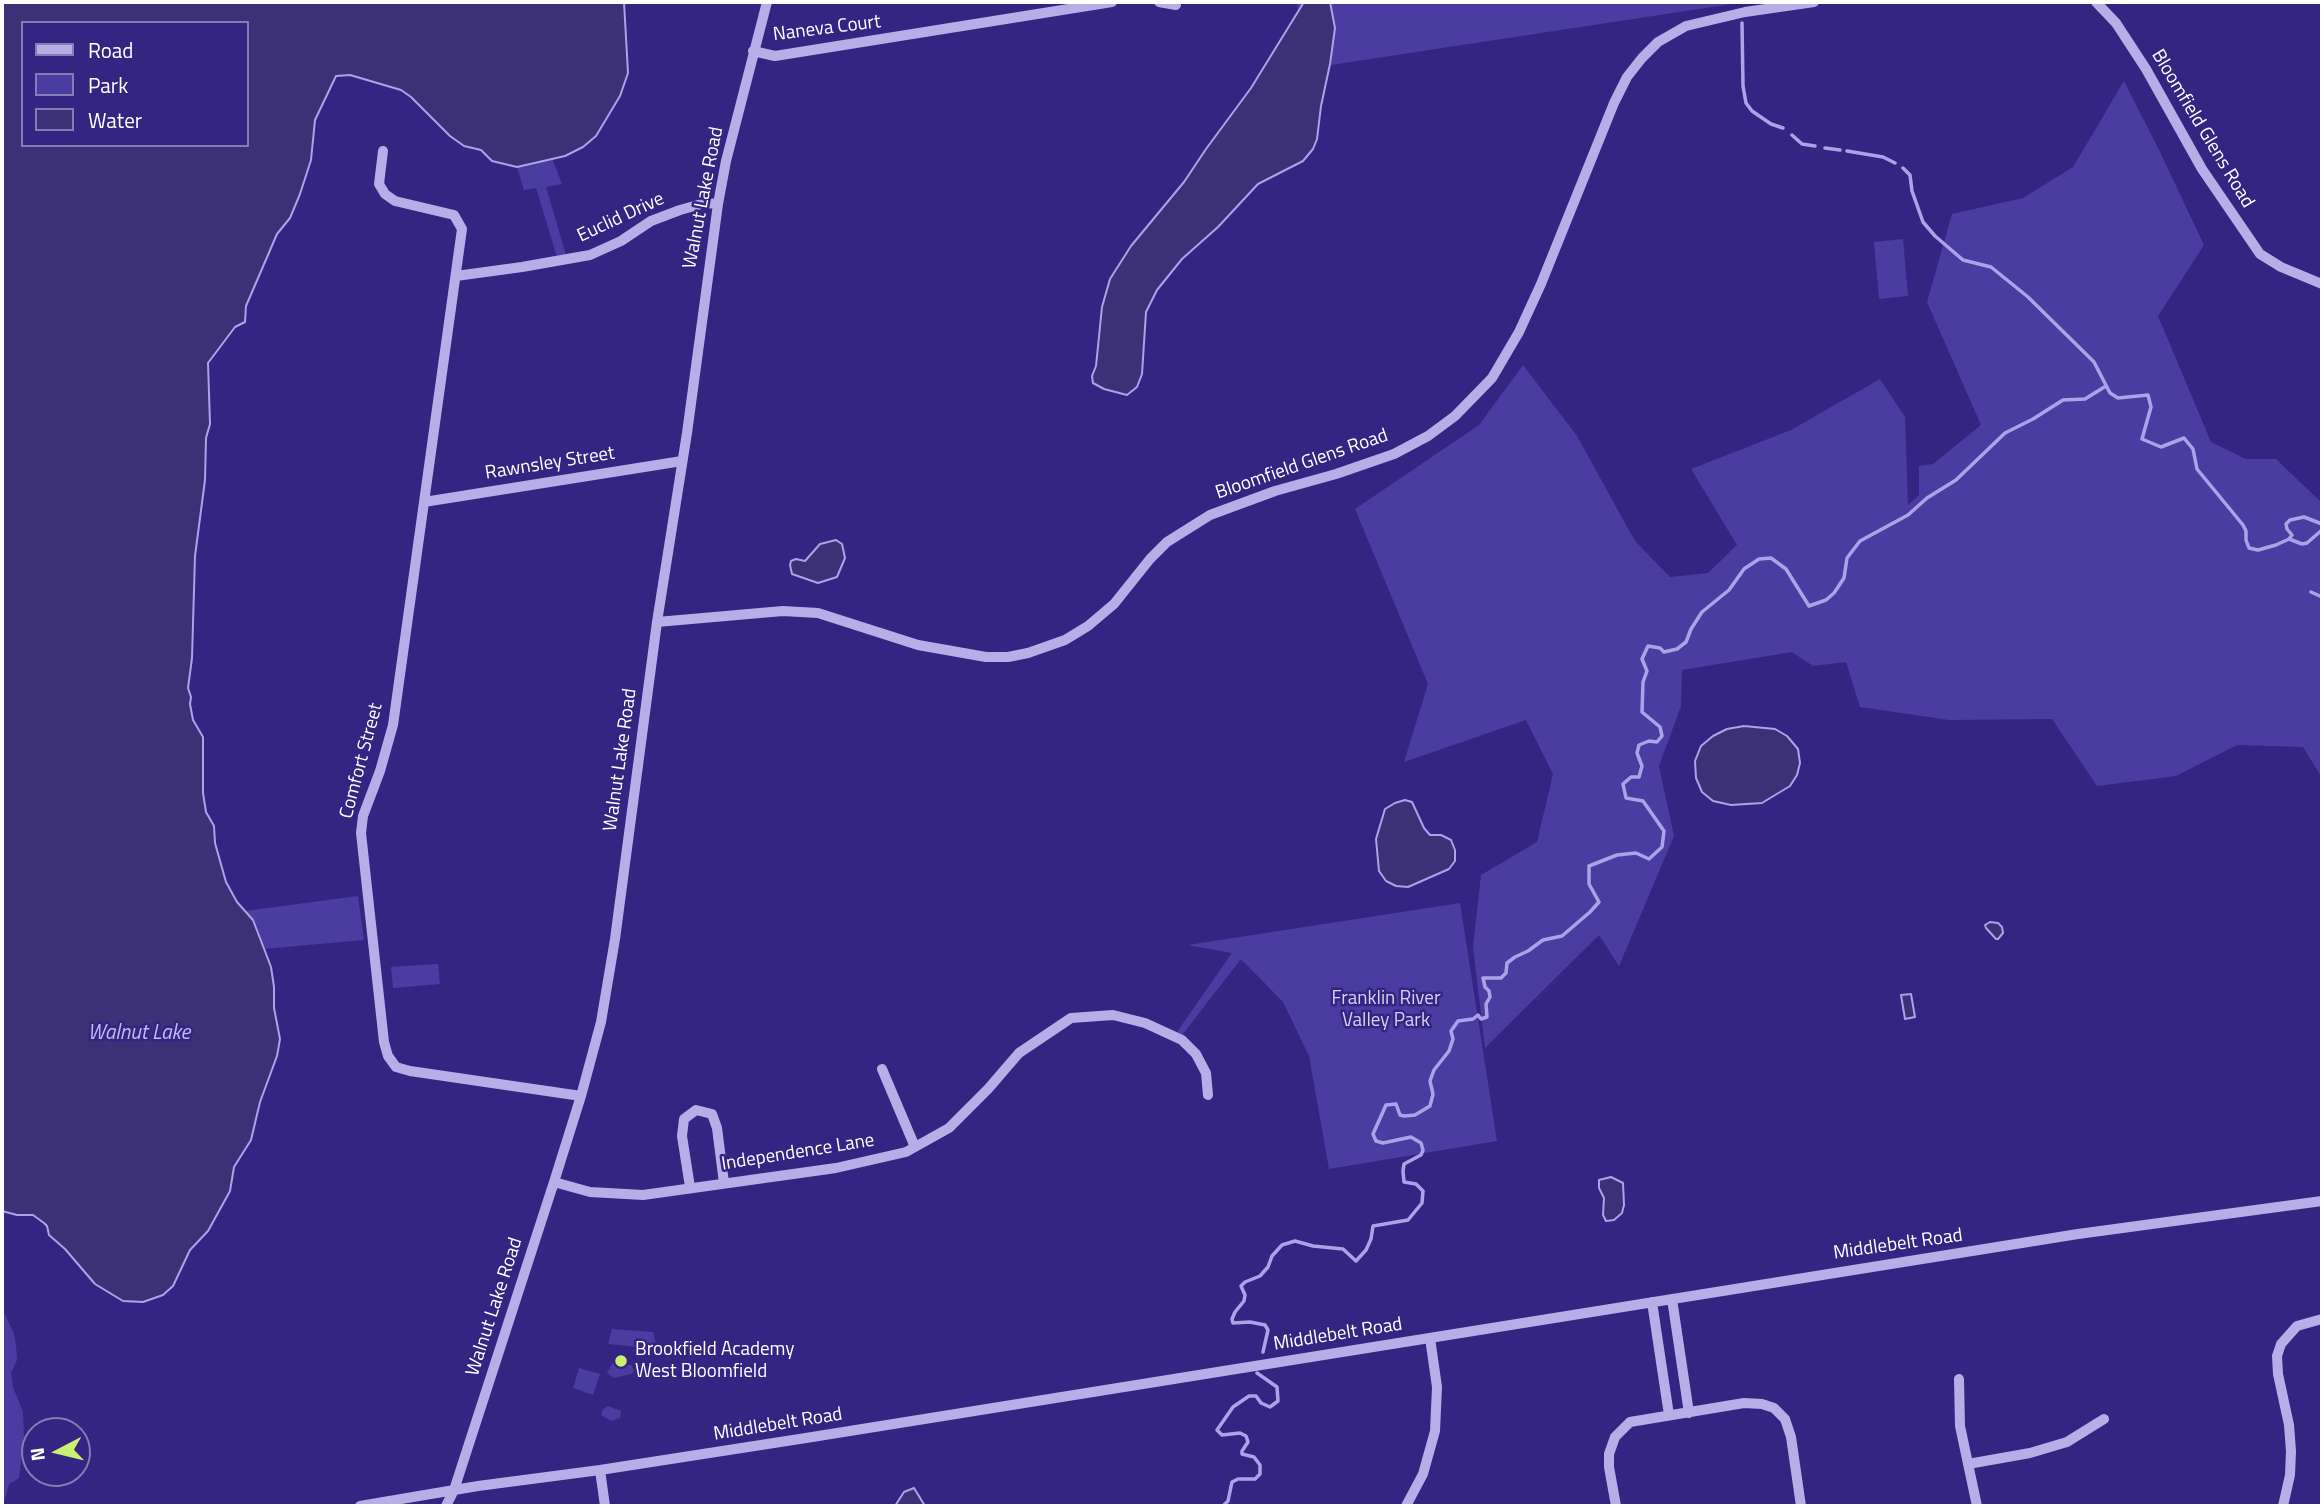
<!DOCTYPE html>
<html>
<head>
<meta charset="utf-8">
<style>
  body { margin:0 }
  #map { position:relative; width:2324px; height:1508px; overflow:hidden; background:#342583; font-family:"Titillium Web",sans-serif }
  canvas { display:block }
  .frame { position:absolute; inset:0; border:4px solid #fff; pointer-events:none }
  .legend { position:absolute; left:21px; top:21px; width:228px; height:126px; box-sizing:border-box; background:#342583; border:2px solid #857cb5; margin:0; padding:9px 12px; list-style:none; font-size:21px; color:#fff }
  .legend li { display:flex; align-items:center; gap:14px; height:35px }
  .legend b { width:35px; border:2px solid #857cb5 }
  .north { position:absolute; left:21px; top:1417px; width:70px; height:70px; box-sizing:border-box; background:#342583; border:2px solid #857cb5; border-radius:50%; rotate:263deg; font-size:19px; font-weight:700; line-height:28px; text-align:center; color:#fff }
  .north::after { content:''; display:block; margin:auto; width:24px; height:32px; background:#caf172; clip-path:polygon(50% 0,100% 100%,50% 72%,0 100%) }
</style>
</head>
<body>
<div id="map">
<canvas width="2324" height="1508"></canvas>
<div class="frame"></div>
<ul class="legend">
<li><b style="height:9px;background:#b6aee7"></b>Road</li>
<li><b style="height:19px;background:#4b3ca2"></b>Park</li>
<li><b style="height:19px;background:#3c3077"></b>Water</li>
</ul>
<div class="north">N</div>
</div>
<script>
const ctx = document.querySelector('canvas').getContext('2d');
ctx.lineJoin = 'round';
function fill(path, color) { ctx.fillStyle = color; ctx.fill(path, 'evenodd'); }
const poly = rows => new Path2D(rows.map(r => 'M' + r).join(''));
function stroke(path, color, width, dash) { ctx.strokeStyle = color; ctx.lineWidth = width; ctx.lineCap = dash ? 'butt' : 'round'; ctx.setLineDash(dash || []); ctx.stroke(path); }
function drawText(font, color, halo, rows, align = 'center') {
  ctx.font = font + ' "Titillium Web",sans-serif'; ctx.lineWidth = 5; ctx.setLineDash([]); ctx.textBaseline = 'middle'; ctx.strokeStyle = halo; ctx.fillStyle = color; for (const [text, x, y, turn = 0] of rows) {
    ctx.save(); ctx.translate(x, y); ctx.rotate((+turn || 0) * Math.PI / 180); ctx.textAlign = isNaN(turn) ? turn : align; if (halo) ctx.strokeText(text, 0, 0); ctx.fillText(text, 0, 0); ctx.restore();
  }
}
fill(poly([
  [1297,2,1745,2,1311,68,1300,9,1298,12],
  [2124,81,2160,152,2204,245,2158,316,2211,442,2246,459,2276,459,2322,503,2322,778,2303,747,2237,745,2176,776,2097,786,2052,719,1949,720,1860,707,1846,662,1813,666,1792,652,1682,670,1681,706,1659,766,1674,836,1619,966,1599,935,1485,1048,1473,947,1481,875,1537,842,1553,774,1526,720,1404,762,1428,684,1355,509,1479,425,1523,365,1577,436,1635,541,1670,577,1708,573,1737,545,1691,469,1791,430,1880,379,1905,417,1908,505,1919,495,1919,466,1933,464,1981,425,1927,302,1952,214,2023,198,2073,167],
  [552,158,562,184,546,187,566,255,557,257,536,188,524,190,517,167],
  [1903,239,1908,296,1879,299,1874,242],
  [358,896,364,940,263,949,256,929,245,911],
  [1460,903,1497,1141,1329,1169,1309,1056,1283,1002,1241,959,1182,1035,1177,1032,1232,953,1188,945],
  [438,964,440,984,393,988,391,967],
  [2,1308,14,1334,16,1345,17,1360,11,1373,13,1387,23,1412,24,1436,19,1478,9,1484,3,1506],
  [612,1329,653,1332,657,1349,645,1350,640,1347,608,1344],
  [615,1358,623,1360,627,1365,631,1365,634,1371,631,1374,614,1378,607,1373],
  [579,1368,600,1374,593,1395,573,1388],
  [608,1406,621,1411,620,1418,611,1421,601,1415,603,1409]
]), '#4b3ca2');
const water = poly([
  [2,2,624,2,628,73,620,96,596,136,583,147,565,156,517,167,492,161,481,150,464,146,450,136,411,97,401,90,350,75,336,76,315,120,311,160,300,194,290,218,277,234,246,306,245,322,235,327,208,363,210,424,206,438,205,480,195,556,192,658,188,688,191,697,190,704,193,720,203,737,203,793,206,812,214,826,215,843,226,882,237,902,253,920,271,967,274,987,274,1008,280,1039,277,1056,260,1102,251,1140,234,1167,230,1191,208,1231,190,1250,173,1286,163,1295,143,1302,123,1301,95,1284,65,1249,49,1235,47,1226,44,1223,33,1215,17,1215,2,1211,2,2],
  [23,23,247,23,247,145,23,145,23,23],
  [1304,2,1330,2,1335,28,1330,64,1321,106,1317,139,1313,149,1303,161,1258,184,1218,227,1182,259,1157,290,1146,312,1142,374,1137,387,1127,395,1104,389,1093,383,1092,376,1096,366,1102,307,1110,279,1131,246,1184,182,1206,149,1251,88,1304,2],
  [836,540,842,544,845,558,837,577,818,583,792,574,790,565,791,561,796,559,805,561,820,544,836,540],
  [1744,726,1775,729,1787,736,1798,749,1800,763,1797,775,1790,786,1762,803,1731,805,1713,801,1702,792,1696,778,1695,761,1701,746,1713,736,1727,729,1744,726],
  [1405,800,1412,802,1424,828,1430,835,1441,835,1451,840,1455,850,1455,861,1449,869,1408,887,1396,886,1386,881,1379,871,1376,839,1385,809,1395,803,1405,800],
  [1990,922,1998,923,2002,927,2003,933,1998,939,1996,939,1986,928,1985,925,1990,922],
  [1911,994,1915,1017,1905,1019,1901,995,1911,994],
  [1611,1177,1623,1183,1624,1205,1622,1213,1614,1220,1606,1221,1603,1215,1604,1198,1599,1188,1599,1180,1611,1177],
  [914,1488,925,1506,895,1506,904,1492,914,1488]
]);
fill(water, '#3c3077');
stroke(water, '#aca2e8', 2);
stroke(poly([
  [1742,23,1743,86,1746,103,1752,111,1771,124,1783,128],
  [1792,135,1802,144,1815,146],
  [1825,148,1840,150],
  [1847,151,1883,157,1895,163],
  [1903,168,1910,175,1912,191,1923,222,1935,236,1963,260,1991,267,2028,297,2094,362,2110,393,2118,398,2148,395,2151,407,2142,439,2161,447,2184,438,2193,449,2197,469,2243,525,2246,531,2246,540,2249,548,2258,550,2276,545,2289,539,2292,535,2287,529,2286,524,2290,520,2304,517,2322,524],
  [2289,539,2302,544,2307,543,2322,530],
  [2311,592,2322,597],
  [1263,1352,1268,1330,1265,1325,1250,1322,1233,1323,1232,1319,1235,1312,1244,1301,1245,1295,1241,1286,1245,1282,1260,1276,1268,1267,1272,1256,1282,1245,1295,1241,1313,1246,1343,1249,1356,1261,1366,1250,1371,1239,1373,1226,1408,1220,1422,1203,1423,1191,1416,1184,1404,1182,1403,1171,1404,1164,1421,1155,1423,1150,1421,1143,1411,1137,1383,1143,1376,1141,1373,1134,1386,1105,1396,1104,1400,1115,1404,1116,1415,1115,1430,1106,1433,1094,1430,1081,1434,1070,1449,1051,1453,1039,1451,1031,1458,1021,1473,1019,1478,1015,1481,1019,1487,1017,1486,1004,1490,997,1489,991,1485,987,1483,978,1501,978,1506,973,1507,963,1515,957,1528,951,1543,940,1562,936,1590,912,1599,902,1589,884,1589,866,1617,855,1636,853,1649,859,1662,847,1664,831,1643,801,1626,798,1623,784,1631,777,1639,777,1642,766,1637,753,1639,745,1649,741,1657,742,1662,736,1660,727,1642,712,1643,682,1647,671,1642,659,1648,646,1660,648,1664,652,1677,649,1686,642,1691,629,1702,612,1729,590,1744,569,1759,559,1771,558,1786,569,1809,606,1826,600,1834,593,1844,578,1847,558,1860,541,1908,515,1927,498,1956,480,2005,433,2033,419,2063,400,2085,399,2106,386],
  [1223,1506,1228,1501,1232,1482,1238,1479,1255,1479,1260,1474,1260,1465,1254,1457,1242,1454,1242,1451,1248,1442,1246,1436,1240,1433,1222,1435,1217,1430,1233,1407,1249,1396,1256,1396,1261,1403,1270,1407,1278,1401,1277,1387,1257,1373]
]), '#aca2e8', 3.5);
stroke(poly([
  [1159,2,1176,5],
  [2096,2,2116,23,2146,69,2202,169,2260,254,2281,267,2322,284],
  [753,51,775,56,1112,2],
  [383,151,379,184,385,194,395,201,454,215,462,229,393,725,380,771,363,816,361,833,384,1042,388,1056,396,1067,410,1071,581,1096],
  [456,276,522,267,590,255,621,241,651,221,680,210,705,203,718,204],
  [424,502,682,461],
  [657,622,783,611,818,613,918,645,986,657,1008,657,1028,653,1065,640,1088,626,1114,604,1150,559,1167,542,1210,515,1275,491,1336,474,1394,454,1428,436,1455,416,1492,378,1519,332,1541,284,1614,103,1627,77,1642,58,1658,42,1686,26,1745,12,1814,2],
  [882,1069,915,1147],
  [554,1182,590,1192,643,1195,836,1168,906,1152,949,1128,988,1089,1019,1053,1071,1018,1113,1015,1145,1023,1182,1040,1196,1054,1206,1073,1208,1095],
  [690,1187,682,1136,684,1119,696,1110,712,1114,717,1128,724,1183],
  [1672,1299,1689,1413],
  [1652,1302,1669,1415],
  [1959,1379,1960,1426,1977,1506],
  [1968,1464,2030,1453,2067,1442,2104,1419],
  [600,1470,605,1506],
  [360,1506,478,1486,600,1470,806,1438,2078,1234,2322,1201],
  [446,1506,454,1490,554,1182,581,1096,601,1022,615,939,657,622,687,433,718,204,726,161,767,2],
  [1406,1506,1423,1474,1435,1431,1437,1387,1430,1338],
  [1616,1506,1609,1467,1609,1454,1615,1437,1630,1422,1744,1403,1762,1404,1774,1408,1785,1419,1791,1437,1801,1506],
  [2283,1506,2290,1475,2291,1451,2289,1425,2278,1374,2277,1356,2281,1344,2297,1326,2322,1319]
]), '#b6aee7', 10);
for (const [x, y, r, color] of [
  [621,1361,7,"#caf172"]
]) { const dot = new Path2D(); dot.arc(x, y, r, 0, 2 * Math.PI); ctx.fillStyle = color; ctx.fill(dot); stroke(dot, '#342583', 2.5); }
drawText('19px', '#fff', '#342583', [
  ["Naneva Court",827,29,-7],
  ["Bloomfield Glens Road",2202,129,59],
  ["Walnut Lake Road",704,198,-79],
  ["Euclid Drive",621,218,-25],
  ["Rawnsley Street",550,464,-9],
  ["Bloomfield Glens Road",1302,465,-19],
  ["Walnut Lake Road",621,760,-82],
  ["Comfort Street",362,761,-75],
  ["Independence Lane",798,1153,-9],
  ["Middlebelt Road",1898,1245,-8],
  ["Walnut Lake Road",495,1307,-72],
  ["Middlebelt Road",1338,1335,-9],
  ["Middlebelt Road",778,1425,-9]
]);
drawText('19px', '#d7d1f6', '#342583', [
  ["Franklin River",1386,999],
  ["Valley Park",1386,1021]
]);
drawText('19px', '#fff', '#342583', [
  ["Brookfield Academy",635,1350],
  ["West Bloomfield",635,1372]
], 'left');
drawText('italic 21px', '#c1b9ef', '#342583', [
  ["Walnut Lake",139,1034]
]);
</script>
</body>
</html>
